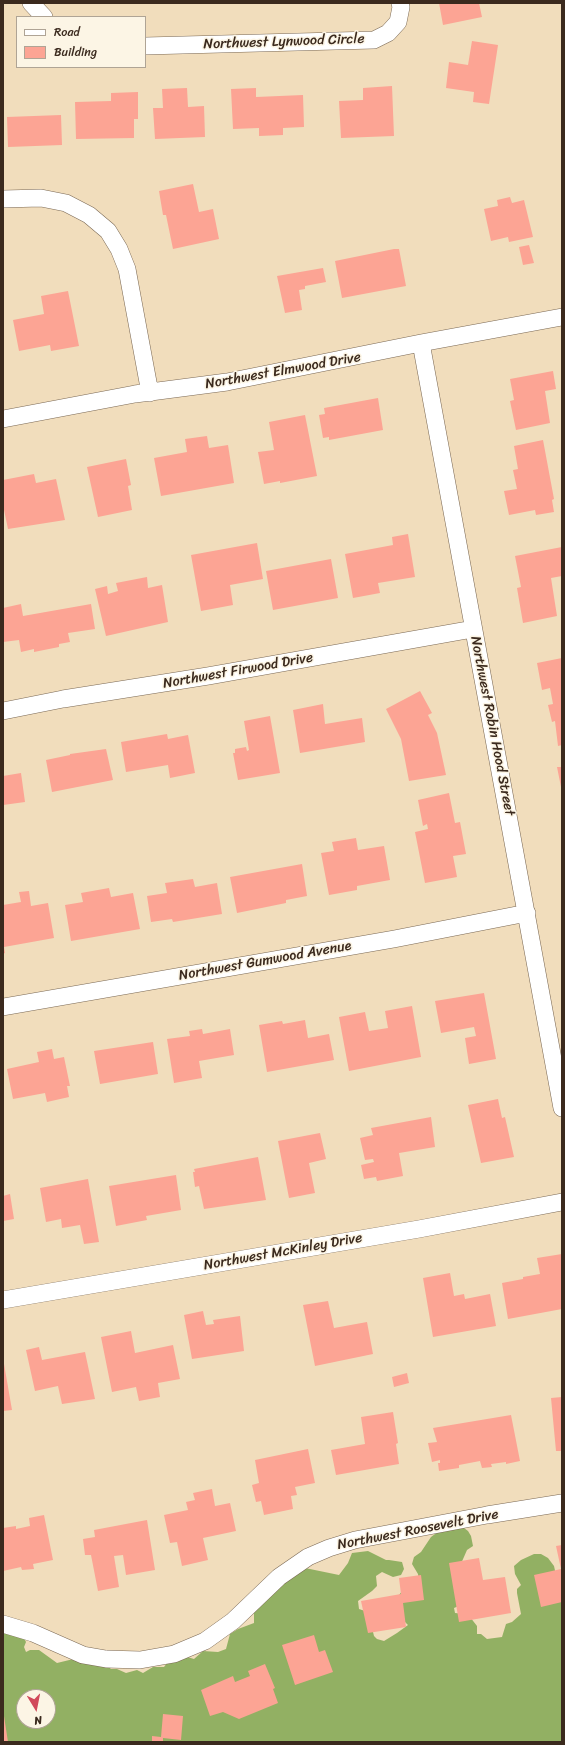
<!DOCTYPE html>
<html>
<head>
<meta charset="utf-8">
<style>
  body { margin:0 }
  #map { position:relative; width:565px; height:1745px; overflow:hidden; background:#f1ddbc; font-family:Sriracha,sans-serif }
  canvas { display:block }
  .frame { position:absolute; inset:0; border:4px solid #3b2a1e; pointer-events:none }
  .legend { position:absolute; left:16px; top:16px; width:130px; height:52px; box-sizing:border-box; background:#fcf5e5; border:1px solid #afa495; margin:0; padding:5px 7px; list-style:none; font-size:12px; color:#3b2a1e }
  .legend li { display:flex; align-items:center; gap:8px; height:20px }
  .legend b { width:20px; border:1px solid #afa495 }
  .north { position:absolute; left:16px; top:1689px; width:40px; height:40px; box-sizing:border-box; background:#fcf5e5; border:1px solid #afa495; border-radius:50%; rotate:170deg; font-size:11px; font-weight:700; line-height:16px; text-align:center; color:#3b2a1e }
  .north::after { content:''; display:block; margin:auto; width:14px; height:18px; background:#d1495b; clip-path:polygon(50% 0,100% 100%,50% 72%,0 100%) }
</style>
</head>
<body>
<div id="map">
<canvas width="565" height="1745"></canvas>
<div class="frame"></div>
<ul class="legend">
<li><b style="height:5px;background:#fff"></b>Road</li>
<li><b style="height:11px;background:#fca494"></b>Building</li>
</ul>
<div class="north">N</div>
</div>
<script>
const ctx = document.querySelector('canvas').getContext('2d');
ctx.lineJoin = 'round';
function fill(path, color) { ctx.fillStyle = color; ctx.fill(path, 'evenodd'); }
const poly = rows => new Path2D(rows.map(r => 'M' + r).join(''));
function stroke(path, color, width, dash) { ctx.strokeStyle = color; ctx.lineWidth = width; ctx.lineCap = dash ? 'butt' : 'round'; ctx.setLineDash(dash || []); ctx.stroke(path); }
function drawText(font, color, halo, rows, align = 'center') {
  ctx.font = font + ' Sriracha,sans-serif'; ctx.lineWidth = 3; ctx.setLineDash([]); ctx.textBaseline = 'middle'; ctx.strokeStyle = halo; ctx.fillStyle = color; for (const [text, x, y, turn = 0] of rows) {
    ctx.save(); ctx.translate(x, y); ctx.rotate((+turn || 0) * Math.PI / 180); ctx.textAlign = isNaN(turn) ? turn : align; if (halo) ctx.strokeText(text, 0, 0); ctx.fillText(text, 0, 0); ctx.restore();
  }
}
fill(poly([
  [460,1525,468,1531,471,1536,473,1546,467,1550,460,1566,461,1605,454,1608,455,1613,465,1614,470,1617,477,1626,477,1634,481,1634,487,1639,502,1637,506,1624,512,1622,521,1614,517,1593,517,1589,521,1585,515,1574,514,1566,521,1560,534,1554,541,1554,548,1558,554,1566,562,1602,562,1742,5,1742,3,1736,3,1630,24,1638,26,1642,24,1647,26,1652,30,1650,39,1650,57,1663,94,1654,111,1669,117,1669,126,1673,137,1670,143,1673,153,1667,164,1667,167,1663,184,1656,194,1659,203,1651,218,1652,226,1649,230,1634,238,1629,254,1623,254,1609,255,1605,305,1568,339,1575,348,1563,352,1553,368,1551,386,1560,389,1560,402,1562,404,1569,401,1575,393,1577,382,1572,376,1576,377,1586,372,1591,358,1601,359,1609,368,1612,374,1636,377,1639,384,1641,397,1633,408,1625,398,1615,397,1598,402,1591,419,1582,418,1574,412,1564,414,1557,421,1552,431,1537,439,1531],
  [24,1697,48,1697,48,1721,24,1721]
]), '#92b063');
fill(poly([
  [439,3,479,3,482,17,443,25],
  [472,41,498,45,489,104,473,102,474,92,446,88,449,62,468,65],
  [392,86,394,136,341,138,339,101,363,100,363,88],
  [187,88,188,107,204,106,205,137,155,139,153,108,163,108,162,89],
  [256,88,256,97,303,95,304,127,283,128,283,135,259,136,259,128,233,129,231,89],
  [138,92,138,119,134,119,134,138,76,139,75,102,111,101,111,93],
  [61,115,62,145,8,147,7,117],
  [193,184,199,212,213,209,219,239,173,249,166,215,163,215,159,191],
  [510,197,512,203,524,200,533,237,509,242,508,237,491,241,484,209,498,206,497,200],
  [529,245,534,263,523,265,519,247],
  [394,249,399,249,406,286,342,298,335,261],
  [323,268,326,282,305,286,305,289,299,290,302,310,285,313,277,276],
  [68,291,79,346,51,351,50,345,19,351,13,320,44,314,41,296],
  [553,371,556,389,545,391,550,423,516,430,510,401,514,400,510,379],
  [378,398,383,430,329,440,329,437,323,438,319,415,325,414,324,408],
  [305,415,317,476,280,483,280,481,264,484,258,452,274,450,269,422],
  [207,436,209,448,228,445,234,483,161,496,154,458,187,452,185,439],
  [543,440,554,499,552,500,554,512,536,515,535,510,509,515,504,491,517,489,513,470,518,469,514,446],
  [126,459,131,485,128,486,132,510,98,517,87,467],
  [34,474,36,483,56,479,65,520,8,529,3,505,3,480],
  [408,534,415,577,378,583,380,593,353,598,345,554,393,545,392,537],
  [257,543,263,579,230,585,233,605,201,611,191,555],
  [562,547,562,576,551,578,557,616,523,623,517,588,521,587,515,556],
  [331,559,338,598,273,610,266,571],
  [147,577,148,588,162,585,168,622,106,636,95,589,107,586,108,594,118,591,116,583],
  [21,604,23,616,91,604,95,629,68,633,70,642,59,644,59,647,34,652,34,649,21,652,19,640,3,642,3,608],
  [562,658,562,745,558,746,555,721,552,722,548,705,553,704,550,688,542,690,537,663],
  [420,691,432,713,428,715,437,733,446,775,409,781,401,739,386,709],
  [323,704,325,724,362,718,365,742,300,753,293,710],
  [270,716,280,773,238,780,233,753,235,753,235,749,246,747,247,751,249,750,244,721],
  [167,734,168,739,188,735,195,773,170,778,168,765,126,772,121,742],
  [106,749,113,780,52,792,46,760,70,755,70,754],
  [557,767,562,767,562,786,561,787],
  [21,773,25,802,3,805,3,776],
  [449,793,455,823,460,822,466,854,453,856,457,877,425,883,415,832,428,829,427,824,423,826,418,800],
  [356,838,358,850,384,846,390,880,357,886,357,890,329,895,321,853,334,851,332,842],
  [302,864,307,896,286,900,286,903,237,913,230,877],
  [193,879,195,887,217,883,222,914,173,922,172,919,151,922,147,896,167,893,165,883],
  [109,888,111,897,133,893,140,929,71,941,65,905,83,902,81,893],
  [29,891,31,906,48,903,54,938,4,947,5,953,3,954,3,905,21,902,19,892],
  [484,993,496,1059,469,1064,465,1038,476,1036,474,1027,441,1033,435,1001],
  [412,1006,421,1057,349,1071,339,1017,365,1012,369,1031,388,1028,385,1011],
  [305,1020,308,1038,329,1034,334,1060,267,1072,259,1025,282,1021,283,1024],
  [202,1029,203,1034,230,1029,234,1055,199,1061,202,1078,174,1083,167,1039,190,1036,189,1031],
  [153,1042,158,1074,100,1084,94,1051],
  [52,1049,54,1059,64,1057,70,1086,67,1086,69,1097,47,1102,45,1093,13,1099,7,1069,39,1062,37,1052],
  [498,1099,502,1118,505,1117,514,1157,481,1163,468,1105],
  [431,1117,435,1147,399,1153,403,1176,377,1181,376,1177,364,1179,361,1165,374,1162,373,1159,365,1160,360,1138,373,1135,371,1128],
  [320,1133,326,1159,309,1163,315,1193,289,1198,278,1141],
  [258,1157,266,1200,204,1209,199,1186,195,1187,193,1172,195,1172,194,1169],
  [176,1175,181,1210,146,1216,147,1220,116,1226,109,1186],
  [88,1179,99,1242,84,1244,80,1225,62,1228,61,1219,46,1222,40,1188],
  [10,1194,14,1219,3,1221,3,1196],
  [562,1254,562,1309,508,1319,502,1283,523,1279,523,1277,540,1274,537,1258],
  [450,1273,454,1296,464,1294,465,1299,490,1294,496,1326,433,1337,423,1278],
  [328,1301,334,1328,367,1322,373,1354,315,1366,303,1305],
  [203,1311,206,1325,214,1324,213,1320,240,1316,244,1351,192,1359,184,1315],
  [131,1331,135,1353,173,1345,180,1379,158,1383,160,1397,139,1401,136,1387,112,1392,101,1337],
  [39,1347,42,1360,85,1352,95,1399,62,1404,58,1386,35,1391,26,1350],
  [3,1358,12,1410,3,1411],
  [407,1373,409,1383,394,1387,392,1377],
  [562,1397,562,1451,556,1451,551,1398],
  [393,1412,398,1443,396,1444,399,1464,336,1475,331,1450,365,1444,361,1417],
  [511,1415,520,1461,506,1464,506,1462,491,1464,492,1467,482,1468,480,1461,459,1465,459,1468,439,1471,438,1463,440,1463,440,1460,432,1462,428,1443,437,1442,433,1428],
  [308,1449,315,1483,295,1487,297,1495,291,1496,293,1509,264,1515,261,1501,256,1502,252,1485,259,1483,255,1460],
  [212,1489,215,1506,230,1503,236,1531,203,1538,208,1560,182,1566,177,1542,170,1543,164,1515,188,1510,186,1502,195,1500,193,1493],
  [44,1515,53,1560,33,1564,34,1569,22,1570,21,1567,3,1571,3,1528,16,1526,16,1529,30,1526,29,1518],
  [147,1520,155,1570,126,1575,123,1555,114,1556,119,1587,98,1591,91,1555,85,1555,83,1539,95,1537,94,1530],
  [562,1545,562,1602,541,1607,534,1575,561,1569,556,1546],
  [479,1558,483,1580,505,1577,511,1613,459,1622,449,1563],
  [421,1575,424,1600,403,1603,406,1627,368,1633,361,1601,401,1594,399,1578],
  [314,1635,319,1652,325,1650,333,1672,295,1685,282,1645],
  [265,1664,275,1688,273,1689,278,1703,239,1719,223,1712,210,1716,201,1690,233,1676,235,1682,250,1676,248,1671],
  [163,1714,183,1716,181,1740,163,1738,163,1742,152,1742,152,1736,161,1737],
  [3,1716,4,1716,8,1742,3,1742]
]), '#fca494');
const street = poly([
  [31,3,44,17],
  [145,46,374,40,388,33,398,22,401,7,400,3],
  [3,199,41,198,66,203,89,215,108,231,119,249,127,269,150,393],
  [421,343,562,1108],
  [3,419,135,394,227,382,421,343,562,317],
  [3,711,63,699,208,676,473,629],
  [3,1007,394,939,527,913],
  [3,1300,419,1229,562,1202],
  [3,1624,33,1633,83,1655,106,1659,140,1660,174,1654,205,1641,233,1621,279,1577,308,1557,329,1548,355,1540,487,1515,562,1503]
]);
stroke(street, '#7b6955', 18);
stroke(street, '#fff', 17);
drawText('14px', '#3b2a1e', '#fcf5e5', [
  ["Northwest Lynwood Circle",284,42,-2],
  ["Northwest Elmwood Drive",283,371,-10],
  ["Northwest Firwood Drive",238,671,-10],
  ["Northwest Robin Hood Street",492,726,79],
  ["Northwest Gumwood Avenue",265,961,-10],
  ["Northwest McKinley Drive",283,1252,-10],
  ["Northwest Roosevelt Drive",418,1530,-11]
]);
</script>
</body>
</html>
